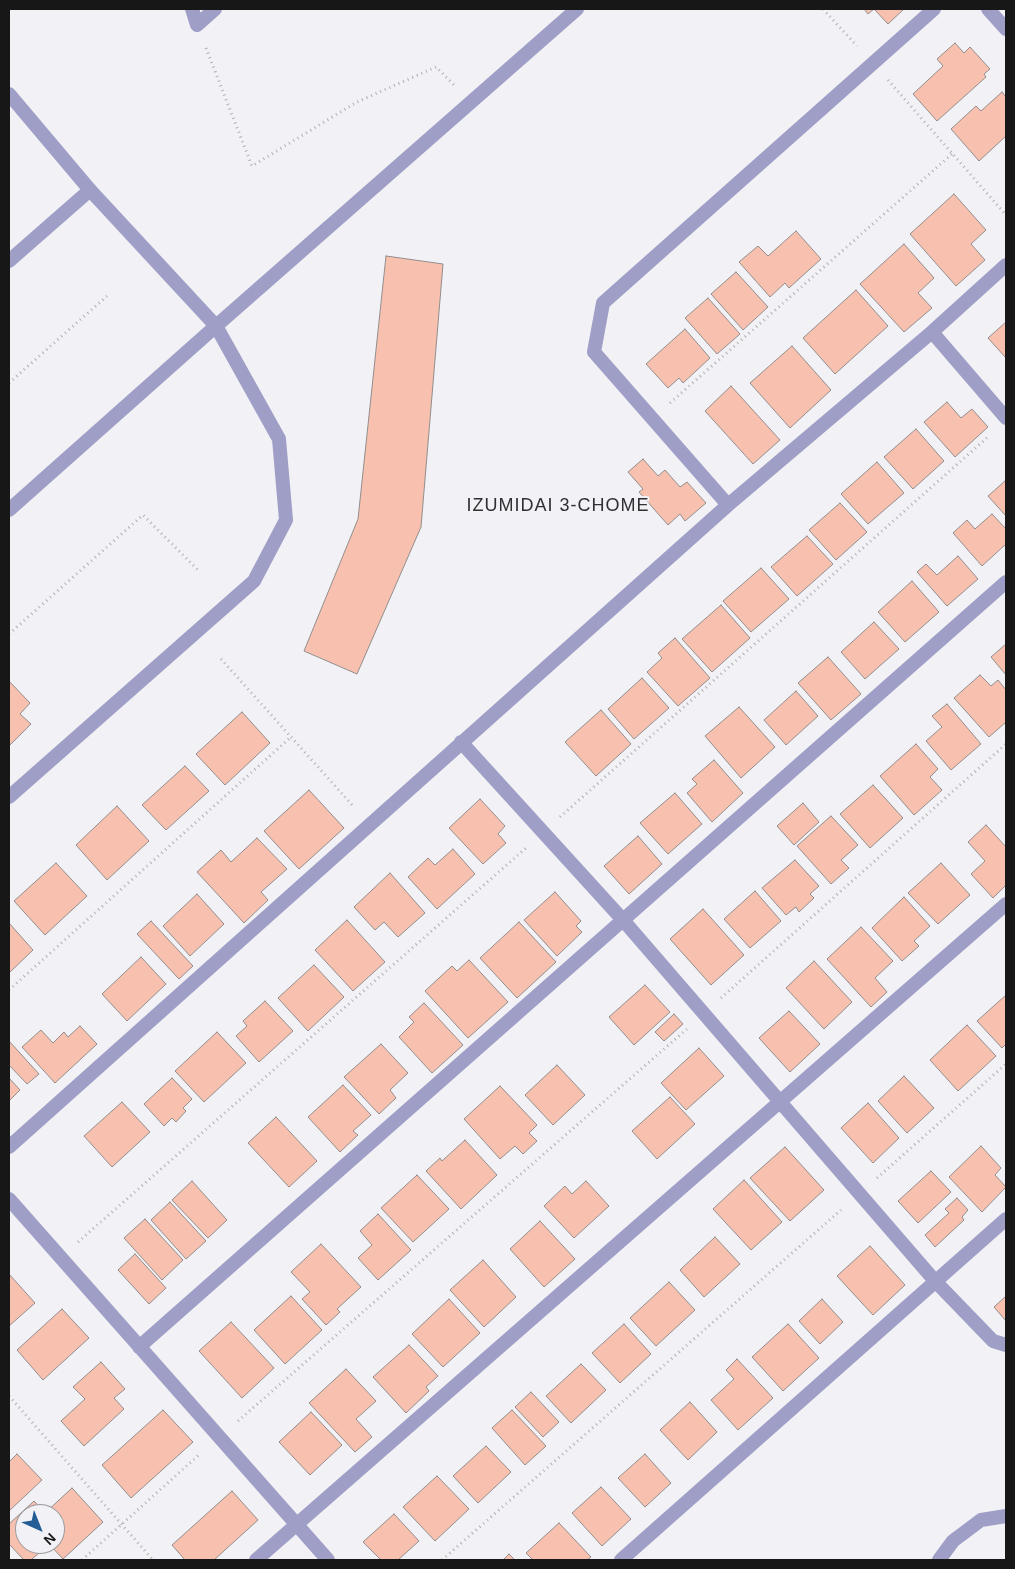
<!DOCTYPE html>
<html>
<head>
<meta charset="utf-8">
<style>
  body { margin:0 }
  #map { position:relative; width:1015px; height:1569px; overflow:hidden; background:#f2f1f5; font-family:Arial,sans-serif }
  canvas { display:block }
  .frame { position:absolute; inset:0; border:10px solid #171718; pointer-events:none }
  .north { position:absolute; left:15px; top:1504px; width:50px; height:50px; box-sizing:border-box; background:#f2f1f5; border:1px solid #9a9a9d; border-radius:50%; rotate:136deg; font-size:14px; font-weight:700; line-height:20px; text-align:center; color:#171718 }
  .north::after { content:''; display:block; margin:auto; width:18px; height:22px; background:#245d95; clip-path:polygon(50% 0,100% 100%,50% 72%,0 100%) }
</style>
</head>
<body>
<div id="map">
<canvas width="1015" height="1569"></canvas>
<div class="frame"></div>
<div class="north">N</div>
</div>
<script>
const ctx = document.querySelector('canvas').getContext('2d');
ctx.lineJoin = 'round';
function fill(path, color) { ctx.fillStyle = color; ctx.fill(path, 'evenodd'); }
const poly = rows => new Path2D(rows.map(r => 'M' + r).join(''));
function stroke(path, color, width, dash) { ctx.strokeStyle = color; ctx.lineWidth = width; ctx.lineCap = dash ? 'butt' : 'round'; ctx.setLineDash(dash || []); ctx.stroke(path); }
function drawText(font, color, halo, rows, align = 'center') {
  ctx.font = font + ' Arial,sans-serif'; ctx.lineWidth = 4; ctx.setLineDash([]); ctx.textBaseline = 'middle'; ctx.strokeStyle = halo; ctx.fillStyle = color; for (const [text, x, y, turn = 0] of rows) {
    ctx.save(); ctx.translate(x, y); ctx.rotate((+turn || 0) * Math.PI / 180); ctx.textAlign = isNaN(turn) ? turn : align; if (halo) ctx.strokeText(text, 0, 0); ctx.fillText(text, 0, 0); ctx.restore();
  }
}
const building = poly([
  [864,9,904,9,888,24,874,9,868,14,864,9],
  [955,43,964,53,970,47,990,69,984,74,986,77,937,121,913,94,943,66,937,59,955,43],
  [1002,92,1006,97,1006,136,979,161,951,129,976,106,981,111,1002,92],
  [954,194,986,230,971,244,985,260,956,286,910,234,954,194],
  [796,231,821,259,789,288,785,283,770,297,739,262,758,246,768,256,796,231],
  [904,244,934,278,918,293,932,308,904,332,860,284,904,244],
  [386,256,443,264,421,527,357,674,304,651,358,519,386,256],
  [736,272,768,307,743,330,711,294,736,272],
  [856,290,888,326,835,374,803,338,856,290],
  [708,298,740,334,717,354,685,318,708,298],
  [1006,322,1006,358,988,338,1006,322],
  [685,329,710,358,683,383,679,378,668,388,646,364,685,329],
  [792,346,831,390,790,428,750,383,792,346],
  [731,386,780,440,753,464,705,411,731,386],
  [947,402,961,418,972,409,988,427,955,457,924,422,947,402],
  [916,429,944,461,913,489,884,457,916,429],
  [643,459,658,476,665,470,680,487,687,482,706,503,685,521,680,514,668,525,639,492,643,489,628,472,643,459],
  [877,462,904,493,868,524,841,494,877,462],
  [1005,481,1006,483,1006,516,988,496,1005,481],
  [840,503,867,532,836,560,809,530,840,503],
  [992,514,1006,529,1006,544,982,566,953,533,967,520,975,529,992,514],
  [807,536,833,564,797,596,771,567,807,536],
  [958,556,978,579,947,606,917,572,926,564,937,575,958,556],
  [761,568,789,599,751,632,723,601,761,568],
  [912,581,939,612,905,642,878,612,912,581],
  [721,605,750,638,712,672,682,639,721,605],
  [874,622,899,649,865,679,841,652,874,622],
  [675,638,710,678,678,706,647,672,662,658,658,653,675,638],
  [1006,644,1006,675,991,657,1006,644],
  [828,657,861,694,831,720,798,683,828,657],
  [980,675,991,686,998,680,1006,690,1006,722,989,737,954,698,980,675],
  [642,678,669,708,634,739,608,709,642,678],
  [9,681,30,703,20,714,31,724,9,746,9,681],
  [796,691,818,716,786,745,764,720,796,691],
  [947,704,981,744,951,770,926,741,942,727,932,716,947,704],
  [739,707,775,747,741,778,705,736,739,707],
  [601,710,631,744,596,776,565,742,601,710],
  [242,712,270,743,225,785,196,754,242,712],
  [916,744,938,769,930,777,942,790,914,815,880,776,916,744],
  [714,760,743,793,712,822,687,793,697,784,692,779,714,760],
  [185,766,209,791,166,830,142,805,185,766],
  [873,785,903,818,870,848,840,814,873,785],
  [309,790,344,828,299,869,264,831,309,790],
  [675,793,702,824,668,854,640,823,675,793],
  [480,799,505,826,498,834,506,843,483,864,449,828,480,799],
  [803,803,819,822,794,845,777,826,803,803],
  [117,806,149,841,107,880,76,845,117,806],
  [831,816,858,845,841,860,849,868,831,884,797,846,831,816],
  [986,825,1006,847,1006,885,993,898,971,874,985,861,968,842,986,825],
  [638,836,662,864,629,894,604,866,638,836],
  [257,838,287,869,261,892,268,900,244,923,197,872,221,850,231,862,257,838],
  [453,849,475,874,437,909,408,877,428,858,435,865,453,849],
  [795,860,819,886,810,894,814,898,799,912,796,907,786,915,762,888,795,860],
  [56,863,87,896,45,935,14,901,56,863],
  [941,863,970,895,938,924,908,893,941,863],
  [390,873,425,913,398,937,384,922,375,930,354,907,390,873],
  [755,891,781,921,750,948,724,919,755,891],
  [555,892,581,921,576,926,582,932,557,956,524,920,555,892],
  [197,894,224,924,190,956,163,926,197,894],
  [904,897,930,926,914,941,919,946,902,961,872,928,904,897],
  [703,909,744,955,711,985,670,939,703,909],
  [347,920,385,962,353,991,315,950,347,920],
  [151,921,193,966,179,979,137,934,151,921],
  [519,922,556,962,517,998,480,958,519,922],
  [9,923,33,950,9,973,9,923],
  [861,927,893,961,875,978,887,992,871,1007,827,959,861,927],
  [141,957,166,984,127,1021,102,994,141,957],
  [469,960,508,1002,468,1038,425,991,452,966,457,971,469,960],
  [814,961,852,1002,824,1029,786,988,814,961],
  [314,965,344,997,308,1031,278,998,314,965],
  [645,985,670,1012,634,1045,609,1017,645,985],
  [1006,995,1006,1044,1002,1048,977,1021,1006,995],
  [265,1001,293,1031,259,1062,236,1036,247,1026,243,1021,265,1001],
  [424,1003,463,1045,432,1073,399,1037,414,1022,409,1017,424,1003],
  [789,1011,820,1044,790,1072,759,1038,789,1011],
  [674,1014,683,1024,664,1041,655,1032,674,1014],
  [967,1025,996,1056,958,1091,930,1060,967,1025],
  [80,1026,97,1044,55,1083,22,1047,41,1030,53,1043,64,1032,68,1037,80,1026],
  [217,1032,246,1063,204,1102,175,1071,217,1032],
  [9,1041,39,1074,27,1084,9,1065,9,1041],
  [381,1044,408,1073,390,1090,396,1098,379,1114,344,1077,381,1044],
  [699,1048,724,1076,686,1110,661,1083,699,1048],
  [557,1065,585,1095,553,1125,525,1095,557,1065],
  [904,1076,934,1108,907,1133,878,1101,904,1076],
  [9,1078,20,1090,9,1101,9,1078],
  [172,1078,192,1099,183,1108,186,1111,176,1122,172,1118,164,1126,144,1104,172,1078],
  [343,1085,371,1115,353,1131,358,1135,340,1152,308,1117,343,1085],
  [500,1086,537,1125,529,1133,537,1141,523,1154,515,1146,500,1159,464,1119,500,1086],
  [670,1097,695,1124,657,1159,632,1131,670,1097],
  [122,1102,150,1132,112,1167,84,1136,122,1102],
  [868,1103,899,1138,873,1163,841,1128,868,1103],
  [276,1117,317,1161,289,1187,248,1143,276,1117],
  [465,1140,497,1175,461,1209,426,1171,440,1158,442,1161,465,1140],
  [981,1146,1001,1168,995,1175,1006,1187,982,1212,949,1177,981,1146],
  [785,1147,824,1190,790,1221,750,1178,785,1147],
  [931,1171,951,1192,918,1223,898,1201,931,1171],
  [417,1175,449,1209,413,1242,381,1208,417,1175],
  [744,1180,782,1222,751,1250,713,1209,744,1180],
  [192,1181,227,1220,208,1238,172,1200,192,1181],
  [586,1181,609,1206,574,1238,544,1206,565,1186,572,1194,586,1181],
  [957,1198,968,1210,962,1217,964,1220,935,1247,925,1235,949,1213,945,1209,957,1198],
  [170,1202,206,1241,186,1259,151,1220,170,1202],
  [378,1214,411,1250,378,1280,358,1258,372,1245,360,1231,378,1214],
  [145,1219,183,1260,162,1280,124,1238,145,1219],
  [540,1221,575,1259,544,1287,510,1249,540,1221],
  [715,1237,740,1264,704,1297,680,1270,715,1237],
  [321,1244,361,1287,337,1309,340,1312,326,1325,302,1299,310,1292,291,1272,321,1244],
  [870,1246,905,1285,873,1315,837,1276,870,1246],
  [135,1254,166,1288,149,1304,118,1270,135,1254],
  [483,1260,516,1297,484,1327,450,1290,483,1260],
  [9,1274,35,1303,9,1326,9,1274],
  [669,1282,695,1310,656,1346,630,1318,669,1282],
  [291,1296,322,1330,285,1364,254,1330,291,1296],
  [1006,1296,1006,1321,994,1307,1006,1296],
  [449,1299,480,1333,443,1367,412,1334,449,1299],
  [822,1299,843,1322,820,1344,799,1321,822,1299],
  [62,1309,89,1338,43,1380,17,1350,62,1309],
  [231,1322,274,1368,242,1398,199,1351,231,1322],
  [624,1324,651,1354,620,1383,592,1353,624,1324],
  [788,1324,819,1358,783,1391,752,1357,788,1324],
  [409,1345,438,1376,426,1387,429,1391,406,1413,373,1377,409,1345],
  [737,1359,773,1398,738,1430,711,1400,734,1379,726,1370,737,1359],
  [101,1362,125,1389,114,1398,124,1409,84,1446,61,1421,85,1399,73,1387,101,1362],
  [581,1364,606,1390,571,1423,546,1396,581,1364],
  [346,1369,376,1401,356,1419,372,1437,355,1452,309,1403,346,1369],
  [531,1392,559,1422,543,1437,515,1407,531,1392],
  [690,1402,717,1432,688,1460,660,1430,690,1402],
  [163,1410,193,1442,131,1498,102,1465,163,1410],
  [512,1410,546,1446,525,1465,492,1428,512,1410],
  [311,1412,342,1445,310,1475,279,1442,311,1412],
  [486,1446,511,1472,478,1503,453,1476,486,1446],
  [17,1454,42,1480,9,1511,9,1462,17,1454],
  [645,1454,671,1483,645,1507,618,1478,645,1454],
  [437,1476,469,1509,435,1541,403,1507,437,1476],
  [601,1487,631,1519,602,1546,572,1513,601,1487],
  [72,1488,103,1522,63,1559,49,1544,31,1560,24,1560,9,1544,9,1524,34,1501,45,1513,72,1488],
  [25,1514,55,1514,55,1544,25,1544,25,1514],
  [232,1491,258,1520,214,1560,185,1560,172,1545,232,1491],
  [394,1514,419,1541,398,1560,381,1560,363,1542,394,1514],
  [559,1523,591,1557,587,1560,533,1560,526,1553,559,1523],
  [509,1554,515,1560,503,1560,509,1554]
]);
fill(building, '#f8c1af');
stroke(building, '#918d8c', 1);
stroke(poly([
  [823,9,857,46],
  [206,48,252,166,357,102,436,67,455,86],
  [888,80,1006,215],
  [9,383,107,296],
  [670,403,952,154],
  [9,634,143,515,200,572],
  [221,659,354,807],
  [560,817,989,436],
  [9,990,291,737],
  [721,998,1006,744],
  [877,1178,1006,1064],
  [78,1242,526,848],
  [9,1396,153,1560],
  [238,1421,687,1029],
  [82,1560,201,1453],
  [442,1560,841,1210]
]), '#b0afb2', 3, [1, 4]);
stroke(poly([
  [192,9,197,25,215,9],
  [988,9,1006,29],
  [9,261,90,190],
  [932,332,1006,418],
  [728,505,594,352,603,303,934,9],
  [9,510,216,326],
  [461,742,623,920,935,1281,993,1341,1006,1345],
  [9,1147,728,505,932,332,1006,265],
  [9,1199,328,1560],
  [139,1347,1006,582],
  [256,1560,1006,904],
  [621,1560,1006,1219],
  [939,1560,953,1541,981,1520,1006,1516]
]), '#9e9ec6', 14);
stroke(poly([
  [9,94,90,190,216,326,279,439,286,520,254,581,9,797],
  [216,326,577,9]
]), '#9e9ec6', 14);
ctx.letterSpacing = '1px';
drawText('18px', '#303033', '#f2f1f5', [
  ["IZUMIDAI 3-CHOME",558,506]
]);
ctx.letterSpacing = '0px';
</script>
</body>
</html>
